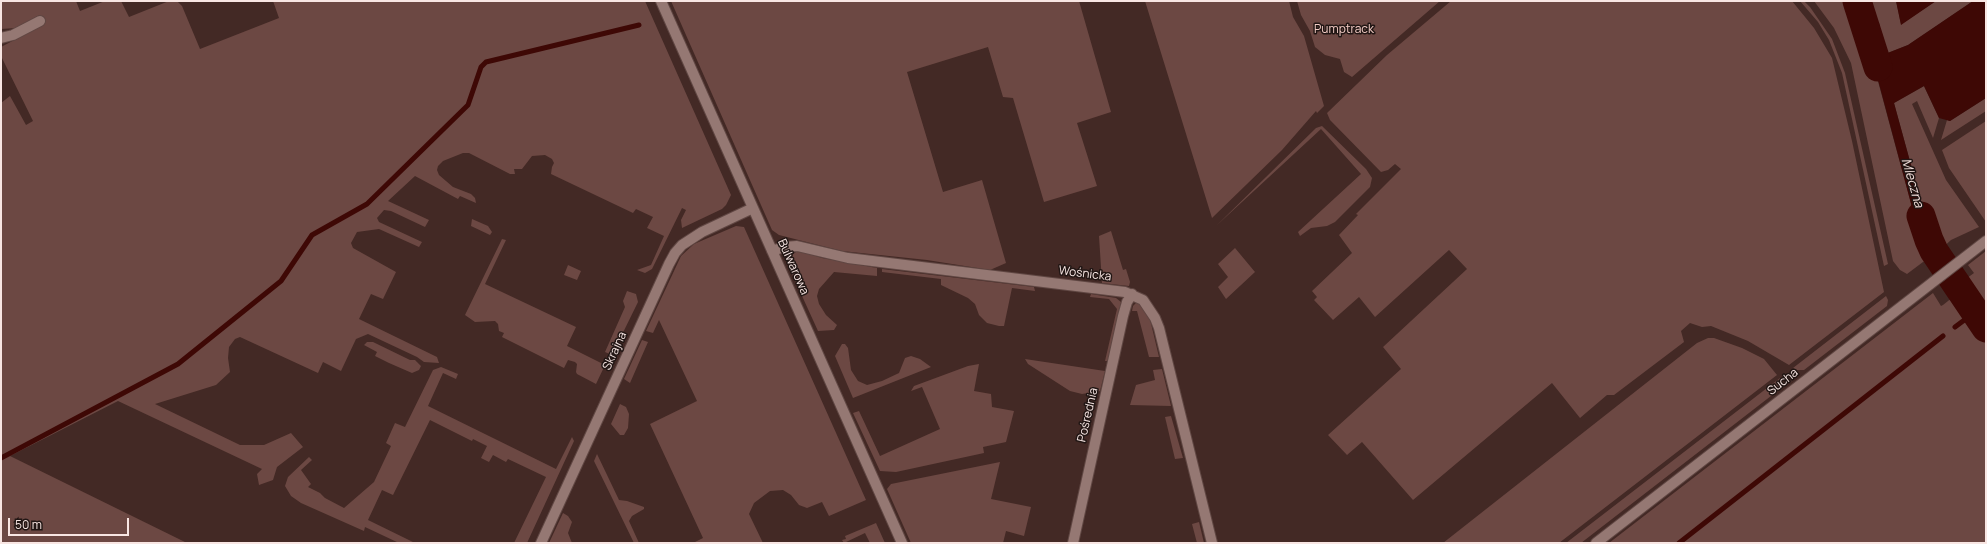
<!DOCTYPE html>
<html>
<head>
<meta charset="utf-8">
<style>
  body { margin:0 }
  #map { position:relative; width:1987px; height:544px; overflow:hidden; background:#432925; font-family:Manrope,sans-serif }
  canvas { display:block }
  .frame { position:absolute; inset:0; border:2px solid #f8e6e3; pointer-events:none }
  .scale { position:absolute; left:8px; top:518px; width:121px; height:18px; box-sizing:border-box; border:2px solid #f8e6e3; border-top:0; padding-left:5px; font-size:12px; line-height:14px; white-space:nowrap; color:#f8e6e3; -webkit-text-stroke:3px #211614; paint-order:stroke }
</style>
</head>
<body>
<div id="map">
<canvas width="1987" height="544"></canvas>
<div class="frame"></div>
<div class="scale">50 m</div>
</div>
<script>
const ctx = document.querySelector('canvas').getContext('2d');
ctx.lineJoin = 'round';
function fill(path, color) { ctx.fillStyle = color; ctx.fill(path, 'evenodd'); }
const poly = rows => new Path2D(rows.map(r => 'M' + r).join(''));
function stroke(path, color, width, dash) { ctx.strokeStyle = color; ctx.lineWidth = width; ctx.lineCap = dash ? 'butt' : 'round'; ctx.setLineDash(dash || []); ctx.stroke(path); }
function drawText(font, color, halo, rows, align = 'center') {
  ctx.font = font + ' Manrope,sans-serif'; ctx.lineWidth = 3; ctx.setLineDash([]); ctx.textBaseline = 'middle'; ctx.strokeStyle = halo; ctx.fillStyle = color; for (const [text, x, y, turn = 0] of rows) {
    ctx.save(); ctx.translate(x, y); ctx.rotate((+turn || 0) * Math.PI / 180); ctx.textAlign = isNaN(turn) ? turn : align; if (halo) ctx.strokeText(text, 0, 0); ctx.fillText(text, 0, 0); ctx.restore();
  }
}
fill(poly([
  [1,1,76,1,80,11,105,1,121,1,129,17,169,1,177,1,182,6,200,49,279,18,273,1,645,1,731,195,726,205,722,209,682,228,681,220,686,210,682,208,652,269,645,273,637,270,651,265,664,236,647,228,653,217,636,209,633,213,551,174,552,167,554,163,552,159,545,155,532,156,522,169,514,169,515,174,510,174,469,153,463,153,443,161,438,166,437,170,439,175,453,187,471,194,475,198,476,203,460,196,458,199,415,176,388,201,429,220,425,227,391,211,384,210,377,218,379,222,422,242,419,247,379,229,357,232,351,243,353,248,396,272,383,299,371,294,359,319,437,357,439,363,424,362,417,357,368,334,356,339,341,371,323,362,318,373,240,337,235,339,229,347,228,358,230,372,216,385,155,404,240,445,264,445,291,433,303,447,277,467,273,480,259,485,257,474,262,469,118,401,10,456,187,543,1,543,1,103,10,96,26,125,33,121,1,56,1,47,43,25,40,15,16,28,1,29],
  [671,1,1079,1,1111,112,1077,123,1097,186,1044,202,1013,98,1003,97,988,47,907,72,943,192,982,180,1006,263,990,270,927,260,842,251,779,235,772,230],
  [1145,1,1289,1,1293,17,1304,36,1324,106,1317,113,1316,111,1282,150,1212,218],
  [1297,1,1440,1,1352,77,1344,72,1340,59,1325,55,1315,47,1310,31,1301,15],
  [1451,1,1792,1,1814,28,1832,58,1852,141,1884,292,1789,365,1748,341,1711,326,1702,327,1690,323,1681,331,1684,342,1614,395,1607,395,1580,418,1552,383,1413,500,1362,442,1347,455,1328,435,1401,369,1383,347,1467,269,1449,250,1375,317,1359,297,1333,320,1314,300,1317,297,1312,291,1352,253,1339,235,1358,215,1356,214,1401,169,1395,164,1388,170,1381,172,1330,120,1327,113,1387,55],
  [1800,1,1804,1,1810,7,1832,39,1845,73,1888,264,1884,266,1842,73,1829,40,1818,22],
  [1814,1,1852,1,1861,26,1853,27,1854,30,1862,29,1869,48,1913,211,1931,256,1907,274,1900,270,1893,261,1851,63,1834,28],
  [1870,1,1896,1,1901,24,1936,1,1973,1,1908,45,1880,56,1873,27,1880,26,1879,23,1873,23],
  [1924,86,1939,118,1933,138,1917,101,1912,104,1946,180,1979,227,1951,240,1939,251,1928,227,1894,103],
  [1986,98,1986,111,1941,140,1947,120,1950,121],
  [1986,121,1986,222,1949,168,1942,150],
  [1322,126,1366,169,1372,178,1370,187,1335,222,1327,226,1311,228,1300,236,1298,232,1361,174,1321,129,1216,226,1316,128],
  [472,219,488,226,492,232,490,235,471,226],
  [736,226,744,227,866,500,829,516,822,502,807,508,799,505,791,495,783,490,770,491,754,503,749,514,763,543,693,543,703,538,650,424,697,401,659,320,653,333,646,331,681,256,694,244],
  [1111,231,1123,270,1126,269,1130,282,1129,286,1102,283,1099,236],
  [502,239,506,240,485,284,576,327,567,346,605,365,596,384,577,374,576,372,577,364,575,362,568,360,564,368,502,337,504,333,499,331,498,324,495,321,475,322,465,315],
  [1235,248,1255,272,1226,299,1218,287,1228,277,1218,264],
  [1986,251,1986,543,1609,543,1933,293,1941,306,1943,305,1963,289,1959,284,1974,273,1968,265],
  [796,252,803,252,822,258,877,268,877,276,834,272,819,289,817,296,819,304,826,315,837,325,834,330,818,331,787,263,789,257],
  [568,265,581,271,577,280,564,275],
  [882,269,1034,287,1035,291,1012,288,1004,326,999,326,987,323,979,315,975,304,968,298,941,285,941,279,882,272],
  [627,291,636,294,638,302,612,355,605,352,625,307,623,301],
  [1091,294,1116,298,1121,302,1109,361,1105,361,1117,309,1109,299,1090,297],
  [1886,296,1888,300,1887,306,1804,370,1797,370,1793,368],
  [1137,302,1142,305,1149,315,1159,357,1149,357,1137,311,1132,311,1133,306],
  [1708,338,1714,338,1742,348,1764,359,1777,375,1559,543,1443,543,1697,343],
  [642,340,648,342,630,383,624,379],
  [367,342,373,342,410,360,415,360,421,366,419,370,412,373,389,363,375,356,377,352,364,345],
  [842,344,845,344,848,348,851,370,858,381,867,385,882,381,899,373,905,358,911,356,920,359,931,367,853,398,835,356],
  [1025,359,1105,371,1100,391,1082,394,1070,391,1028,364],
  [979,364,974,391,991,394,992,407,1014,411,1006,442,983,447,984,453,896,472,880,471,853,413,859,411,880,456,940,429,922,387,911,391,914,386,968,366],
  [441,367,458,374,456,379,443,373,428,406,556,469,572,437,574,441,527,543,514,543,546,477,508,459,506,462,493,455,489,462,481,458,487,446,473,439,472,441,430,420,393,495,382,490,368,520,415,543,399,543,365,527,364,531,301,503,291,496,285,486,288,477,309,457,312,460,301,470,311,484,308,487,320,493,325,498,344,508,374,482,391,446,386,443,395,423,405,427,433,370],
  [1162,369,1171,406,1130,405,1136,385,1155,380,1153,370],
  [1780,378,1780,389,1581,543,1566,543],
  [620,404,626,407,629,414,628,428,624,435,620,435,611,424],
  [1171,416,1183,458,1175,459,1165,417],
  [597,454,619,500,627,501,644,507,644,509,632,516,629,521,639,543,634,543,594,461],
  [1000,462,991,499,1031,507,1024,536,1006,531,1003,543,911,543,887,489,891,484],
  [563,513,568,516,572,522,568,533,572,543,549,543],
  [1199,522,1204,543,1197,543,1192,524],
  [876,523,885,543,870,543,865,533,844,543,842,540,846,539,845,536]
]), '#6c4843');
fill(poly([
  [1852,1,1870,1,1873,23,1861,26],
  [1896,1,1936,1,1901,25],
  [1973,1,1986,1,1986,98,1950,121,1939,118,1924,86,1894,103,1928,227,1939,251,1931,256,1913,211,1874,65,1862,29,1873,27,1880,56,1908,45]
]), '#3e0805');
stroke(poly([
  [1955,327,1975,312],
  [1,458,178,364,281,281,312,235,367,204,468,105,481,67,486,62,639,25],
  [1679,543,1943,336]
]), '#3e0805', 5);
stroke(poly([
  [1857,1,1878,67],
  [1921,216,1929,240,1934,251,1986,328]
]), '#3e0805', 29);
const minor = poly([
  [661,1,902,543],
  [1,38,13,35,40,21],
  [772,251,784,247,797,246,848,258,1125,292,1143,300,1155,318,1159,328,1212,543],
  [541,543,669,264,675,253,682,245,702,232,753,208],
  [1073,543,1123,316,1127,302,1132,294],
  [1596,543,1986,241]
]);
stroke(minor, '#604743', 12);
stroke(minor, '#957873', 10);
drawText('12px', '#f4cdc6', '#211614', [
  ["Pumptrack",1344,30]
]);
drawText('12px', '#f8e6e3', '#211614', [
  ["Bulwarowa",793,267,66],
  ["Wośnicka",1085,274,7],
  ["Skrajna",615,351,-65],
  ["Sucha",1783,382,-38],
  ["Pośrednia",1088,415,-77]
]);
drawText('italic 13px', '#f3dfdb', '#211614', [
  ["Mleczna",1912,183,74]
]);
</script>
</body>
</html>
